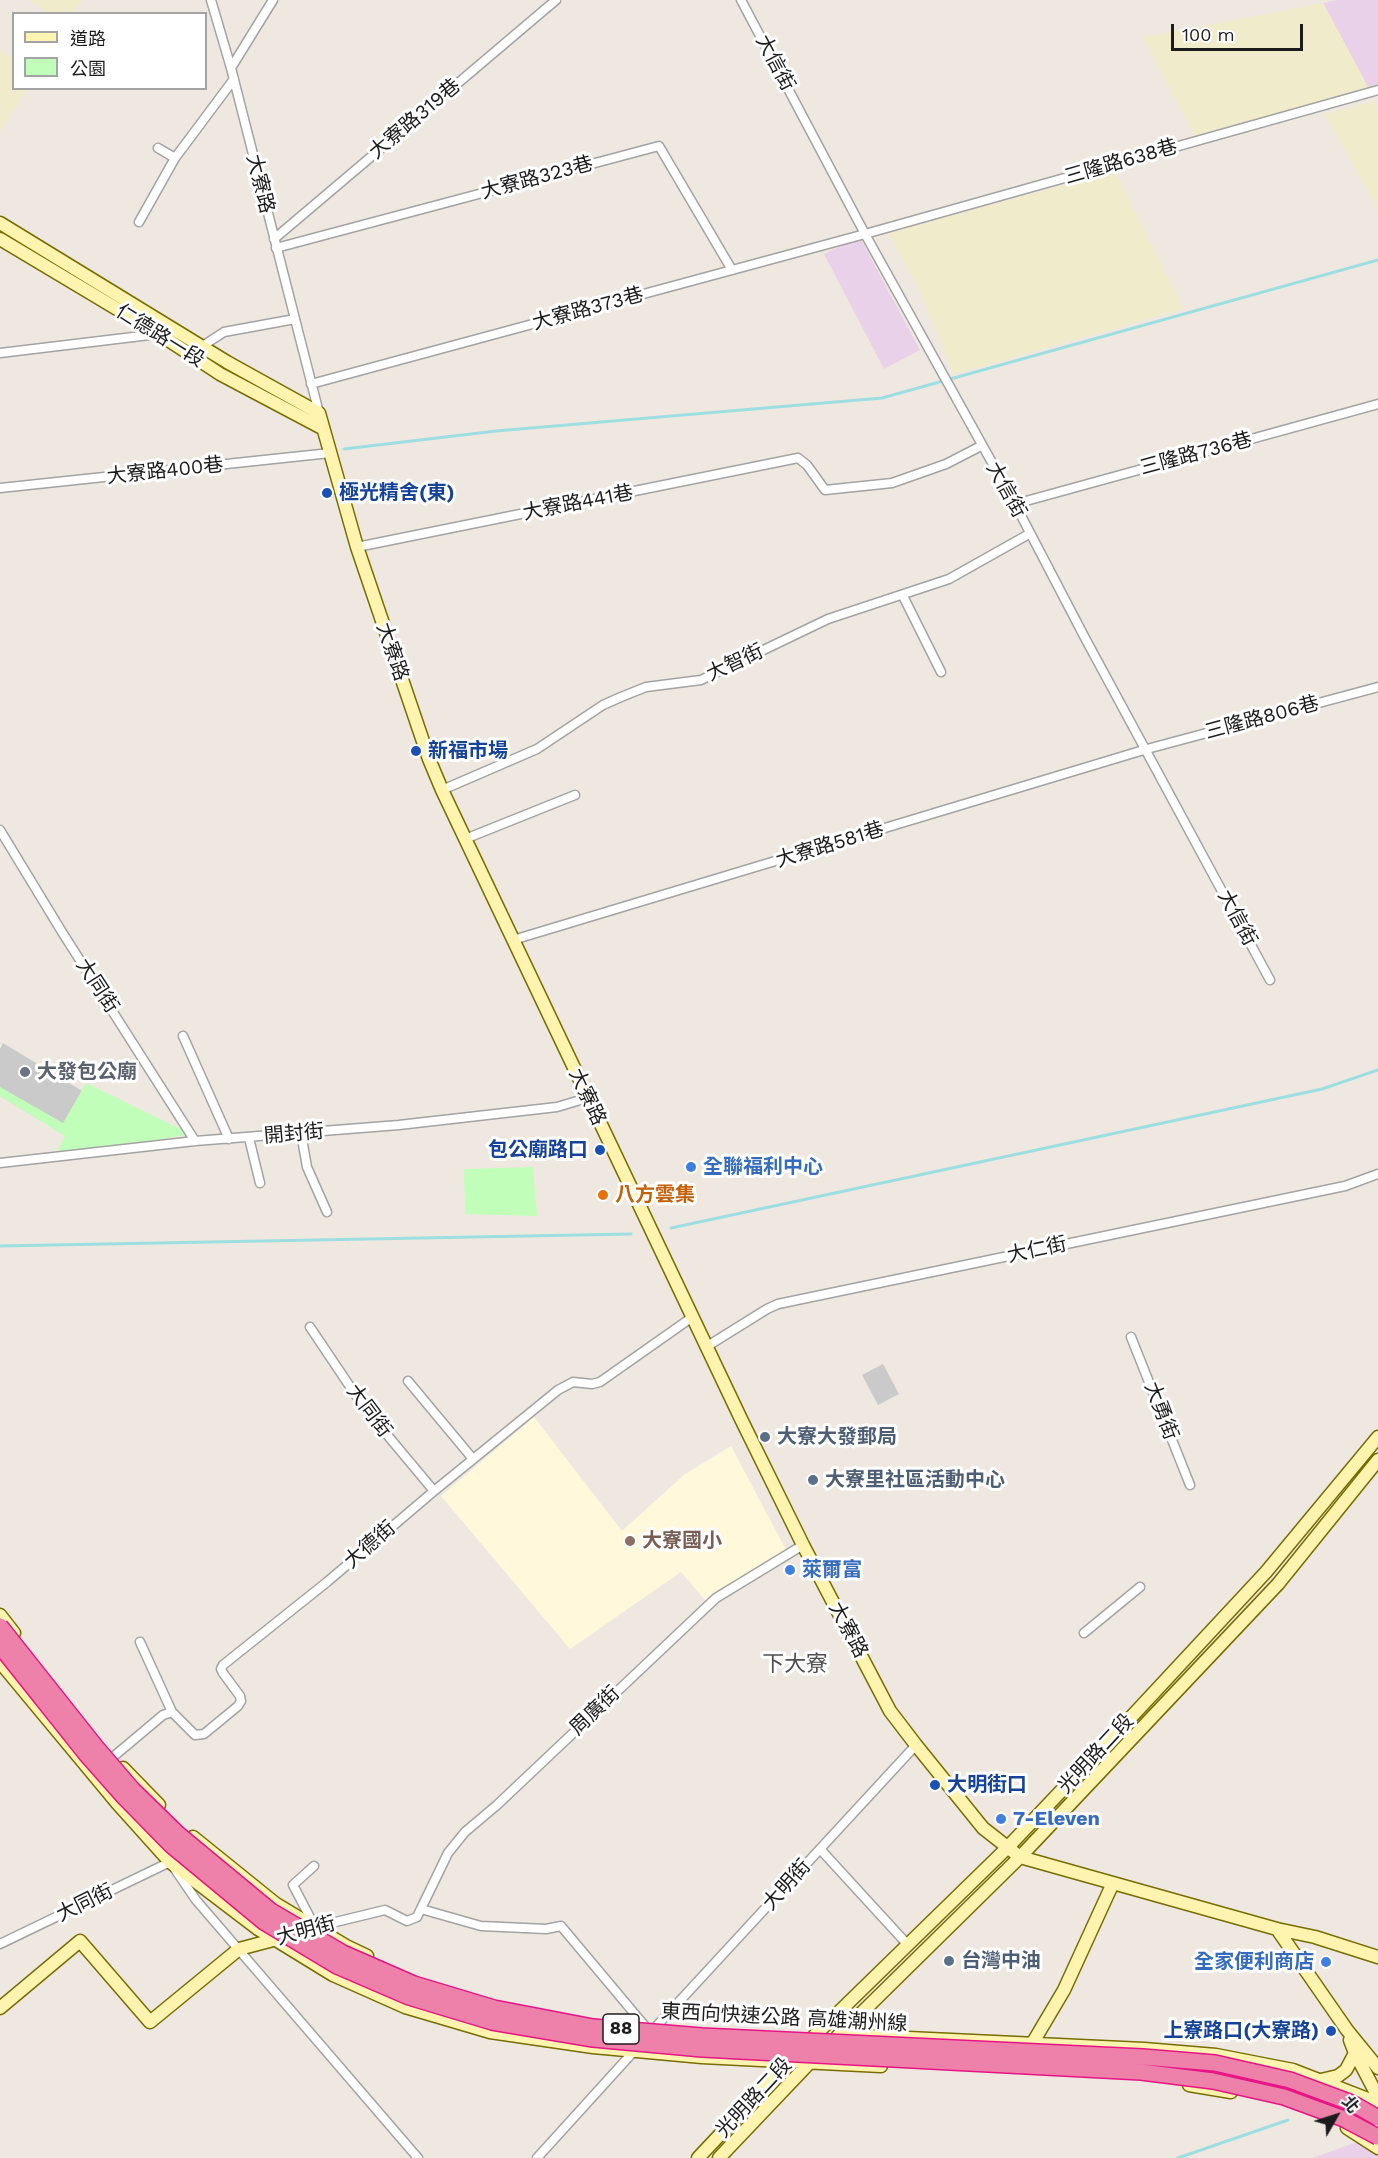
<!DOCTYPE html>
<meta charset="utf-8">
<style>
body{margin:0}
#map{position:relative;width:1378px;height:2158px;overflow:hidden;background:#efe8e1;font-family:"Work Sans","Noto Sans TC",sans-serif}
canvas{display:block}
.legend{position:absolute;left:12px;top:12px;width:195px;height:78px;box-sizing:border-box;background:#fff;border:2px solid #a4a4a4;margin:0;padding:8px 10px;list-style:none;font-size:18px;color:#1c1c1c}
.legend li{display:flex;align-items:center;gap:12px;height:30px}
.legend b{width:30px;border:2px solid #a4a4a4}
.north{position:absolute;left:1306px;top:2086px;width:60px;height:60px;-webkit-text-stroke:4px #fff;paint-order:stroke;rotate:51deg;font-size:16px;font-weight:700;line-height:24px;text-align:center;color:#1c1c1c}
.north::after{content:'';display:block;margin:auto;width:21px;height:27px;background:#1c1c1c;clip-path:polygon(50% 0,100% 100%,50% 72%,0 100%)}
.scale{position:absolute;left:1171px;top:24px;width:132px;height:27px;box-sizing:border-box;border:3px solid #1c1c1c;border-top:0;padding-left:8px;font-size:18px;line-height:21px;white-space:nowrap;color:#1c1c1c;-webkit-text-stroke:4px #fff;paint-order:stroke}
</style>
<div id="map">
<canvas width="1378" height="2158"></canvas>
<ul class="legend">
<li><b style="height:8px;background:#fff4af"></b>道路</li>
<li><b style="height:16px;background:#c1feb9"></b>公園</li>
</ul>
<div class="north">北</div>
<div class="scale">100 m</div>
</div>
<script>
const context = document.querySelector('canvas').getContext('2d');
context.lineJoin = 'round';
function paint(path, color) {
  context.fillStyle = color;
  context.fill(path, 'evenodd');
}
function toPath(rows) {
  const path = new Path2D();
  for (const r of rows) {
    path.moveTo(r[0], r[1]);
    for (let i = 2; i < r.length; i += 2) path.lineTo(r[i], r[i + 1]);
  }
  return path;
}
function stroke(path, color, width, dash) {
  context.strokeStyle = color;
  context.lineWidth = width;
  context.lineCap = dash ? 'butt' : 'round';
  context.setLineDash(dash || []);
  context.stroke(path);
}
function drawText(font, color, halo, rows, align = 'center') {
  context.font = font + ' "Work Sans","Noto Sans TC",sans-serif';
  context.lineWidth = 6;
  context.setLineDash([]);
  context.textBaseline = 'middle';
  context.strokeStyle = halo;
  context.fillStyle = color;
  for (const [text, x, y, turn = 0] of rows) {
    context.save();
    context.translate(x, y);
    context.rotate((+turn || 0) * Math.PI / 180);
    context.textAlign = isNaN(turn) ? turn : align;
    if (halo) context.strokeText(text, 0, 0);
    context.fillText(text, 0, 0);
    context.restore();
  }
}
const industrial = toPath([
 [1337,0,1378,0,1378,84,1368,87,1323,3],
 [859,236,920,350,884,369,824,254],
 [1357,2142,1378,2155,1378,2158,1312,2158]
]);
const education = toPath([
 [534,1417,622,1531,685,1474,731,1446,786,1550,706,1601,681,1572,570,1649,441,1496]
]);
const religious = toPath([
 [3,1043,89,1095,66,1136,0,1096,0,1049],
 [883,1364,899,1394,878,1405,862,1375]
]);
const farmland = toPath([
 [28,0,82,0,74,13,50,14],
 [1323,3,1368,87,1195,137,1143,37],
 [0,50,13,59,14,88,27,89,0,132],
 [1374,101,1378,108,1378,209,1325,114],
 [1115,171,1184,309,954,374,918,287,888,233]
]);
const park = toPath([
 [86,1083,191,1134,54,1157,65,1136,0,1096,0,1087,63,1123],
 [533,1167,537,1216,465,1214,464,1169]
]);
const stream = toPath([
 [344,449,496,431,882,398,1378,260],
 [671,1228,1322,1089,1378,1070],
 [0,1246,631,1234],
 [1178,2158,1288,2120]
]);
const street = toPath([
 [211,0,231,68,319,413],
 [741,0,865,234,1015,504,1085,638,1270,980],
 [231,68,273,0],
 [158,148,175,158,234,79],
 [139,222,175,158],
 [274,239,556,0],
 [276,248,659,146,732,270],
 [201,347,224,332,295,319],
 [0,353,158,334],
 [311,384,865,234,1378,90],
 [0,488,330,453],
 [1015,504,1378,404],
 [357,547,798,458,807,465,825,490,892,483,946,464,981,446],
 [903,596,941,672],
 [442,790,537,749,603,705,621,697,646,687,701,680,828,619,949,579,1029,534],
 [0,830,62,932,195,1141],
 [465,839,575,795],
 [513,940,1147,749,1378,687],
 [183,1036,229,1139],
 [301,1133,307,1167,327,1212],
 [249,1138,260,1183],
 [0,1163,195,1141,399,1125,557,1107,587,1098],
 [310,1327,363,1406,434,1491],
 [1131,1337,1190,1485],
 [706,1347,767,1309,778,1304,1345,1186,1378,1174],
 [408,1381,473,1459],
 [1084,1633,1140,1587],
 [140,1642,172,1712],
 [113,1757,163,1715,172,1712,195,1735,204,1734,238,1706,241,1701,240,1696,223,1673,221,1669,223,1665,327,1582,434,1491,558,1390,573,1382,592,1384,600,1382,691,1318],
 [820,1849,908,1945],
 [314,1866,293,1885,315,1927,385,1910,407,1921,417,1917,448,1853,465,1832,497,1805,716,1598,803,1545],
 [421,1909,481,1926,546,1929,561,1926,644,2025],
 [0,1944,170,1862,196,1900,418,2158],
 [652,2031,916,1745],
 [537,2158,635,2050]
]);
const secondary = toPath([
 [0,223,227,362,319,413,357,547,429,759,442,790,741,1419,803,1545,890,1711,916,1745,983,1828,1020,1857,1277,1929,1315,1937,1378,1957],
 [0,239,159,334,220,374,322,428],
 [0,1615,14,1633],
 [0,1662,117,1803,170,1862,258,1929,333,1975,405,2007,490,2032,593,2047,702,2057,881,2066],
 [123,1768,159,1805],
 [193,1837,276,1904,346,1946,367,1956],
 [1277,1929,1347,2030,1378,2068],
 [0,2008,80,1941,150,2022,239,1949,277,1939],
 [844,2035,1144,2049,1216,2055,1293,2070,1378,2103],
 [837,2037,1020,1857,1278,1584,1378,1460],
 [1350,2040,1355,2053,1378,2097],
 [805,2045,1007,1848,1135,1713,1266,1572,1378,1437],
 [1026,2047,1032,2044,1064,1990,1113,1883],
 [1321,2080,1338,2076,1346,2070,1355,2053],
 [1189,2085,1231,2092],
 [1347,2128,1378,2148],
 [698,2158,791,2059],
 [719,2158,813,2059]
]);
const highwayBridge = toPath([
 [0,1626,96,1747,132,1789,178,1834,271,1911,343,1953,414,1984,494,2008,593,2027,702,2036,1143,2057,1215,2063,1290,2080,1352,2103,1378,2118],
 [0,1646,86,1754,124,1797,171,1845,264,1922,337,1966,409,1997,492,2022,593,2039,702,2049,1141,2072,1213,2081,1284,2097,1344,2119,1378,2137]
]);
const markers = [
 [327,493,6,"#1a4fb4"],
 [416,751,6,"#1a4fb4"],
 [25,1072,6,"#6b7280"],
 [600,1150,6,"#1a4fb4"],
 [691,1167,6,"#3f7fe0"],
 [603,1195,6,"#e8710a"],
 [765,1437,6,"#5c6f8a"],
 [813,1480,6,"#5c6f8a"],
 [630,1541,6,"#8d6e63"],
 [790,1570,6,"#3f7fe0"],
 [935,1785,6,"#1a4fb4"],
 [1001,1819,6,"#3f7fe0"],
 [949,1961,6,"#5c6f8a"],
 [1326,1962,6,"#3f7fe0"],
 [1331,2031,6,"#1a4fb4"]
];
const shields = [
 [621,2029,36]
];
const shieldNames = [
 ["88",621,2029]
];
const streetNames = [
 ["大信街",775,63,62],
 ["大寮路319巷",415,119,-40],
 ["三隆路638巷",1121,162,-16],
 ["大寮路323巷",537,178,-15],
 ["大寮路",260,184,76],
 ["大寮路373巷",588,309,-15],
 ["仁德路一段",160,336,32],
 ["三隆路736巷",1196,454,-15],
 ["大寮路400巷",165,471,-6],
 ["大信街",1006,490,61],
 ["大寮路441巷",578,503,-11],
 ["大寮路",392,652,71],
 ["大智街",735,663,-25],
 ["三隆路806巷",1262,718,-15],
 ["大寮路581巷",830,845,-17],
 ["大信街",1237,918,62],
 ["大同街",97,986,57],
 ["大寮路",587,1097,65],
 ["開封街",294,1134,-5],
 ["大仁街",1037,1250,-12],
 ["大同街",369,1411,53],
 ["大勇街",1161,1411,69],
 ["大德街",370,1545,-41],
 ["大寮路",848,1630,62],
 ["周廣街",595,1711,-44],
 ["光明路二段",1096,1754,-47],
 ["大明街",787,1885,-48],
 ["大同街",85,1903,-26],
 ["大明街",306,1931,-15],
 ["東西向快速公路 高雄潮州線",784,2018,3],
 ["光明路二段",754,2098,-47]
];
const transitNames = [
 ["極光精舍(東)",339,493],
 ["新福市場",428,751],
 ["包公廟路口",588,1150,"right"],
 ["大明街口",947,1785],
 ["上寮路口(大寮路)",1319,2031,"right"]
];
const worshipNames = [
 ["大發包公廟",37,1072]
];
const shopNames = [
 ["全聯福利中心",703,1167],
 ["萊爾富",802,1570],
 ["7-Eleven",1013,1819],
 ["全家便利商店",1314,1962,"right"]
];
const foodNames = [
 ["八方雲集",615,1195]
];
const serviceNames = [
 ["大寮大發郵局",777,1437],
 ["大寮里社區活動中心",825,1480],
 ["台灣中油",961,1961]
];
const educationNames = [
 ["大寮國小",642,1541]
];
const quarterNames = [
 ["下大寮",795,1665]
];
paint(industrial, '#e9d2e9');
paint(education, '#fff8da');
paint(religious, '#cacaca');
paint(farmland, '#f0ebca');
paint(park, '#c1feb9');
stroke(stream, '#9ddee1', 3);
stroke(street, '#a3a3a3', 11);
stroke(secondary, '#776d00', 15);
stroke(street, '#fff', 8);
stroke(secondary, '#fff4af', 12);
stroke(highwayBridge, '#e71485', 18, []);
stroke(highwayBridge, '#ee81aa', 15);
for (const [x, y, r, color] of markers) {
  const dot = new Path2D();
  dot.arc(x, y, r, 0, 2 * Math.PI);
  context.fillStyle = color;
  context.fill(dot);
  stroke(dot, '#fff', 2);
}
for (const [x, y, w] of shields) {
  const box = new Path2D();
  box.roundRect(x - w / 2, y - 15, w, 30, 4.5);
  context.fillStyle = '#fff';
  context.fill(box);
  stroke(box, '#1c1c1c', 1.5);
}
drawText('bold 18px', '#1c1c1c', null, shieldNames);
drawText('20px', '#1c1c1c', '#fff', streetNames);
drawText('bold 20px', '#164399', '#fff', transitNames, 'left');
drawText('bold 20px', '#5b616d', '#fff', worshipNames, 'left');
drawText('bold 20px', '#366cbe', '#fff', shopNames, 'left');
drawText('bold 20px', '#c56008', '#fff', foodNames, 'left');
drawText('bold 20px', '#4e5e75', '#fff', serviceNames, 'left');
drawText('bold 20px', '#785e54', '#fff', educationNames, 'left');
drawText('22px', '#4f4f4f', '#fff', quarterNames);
</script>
